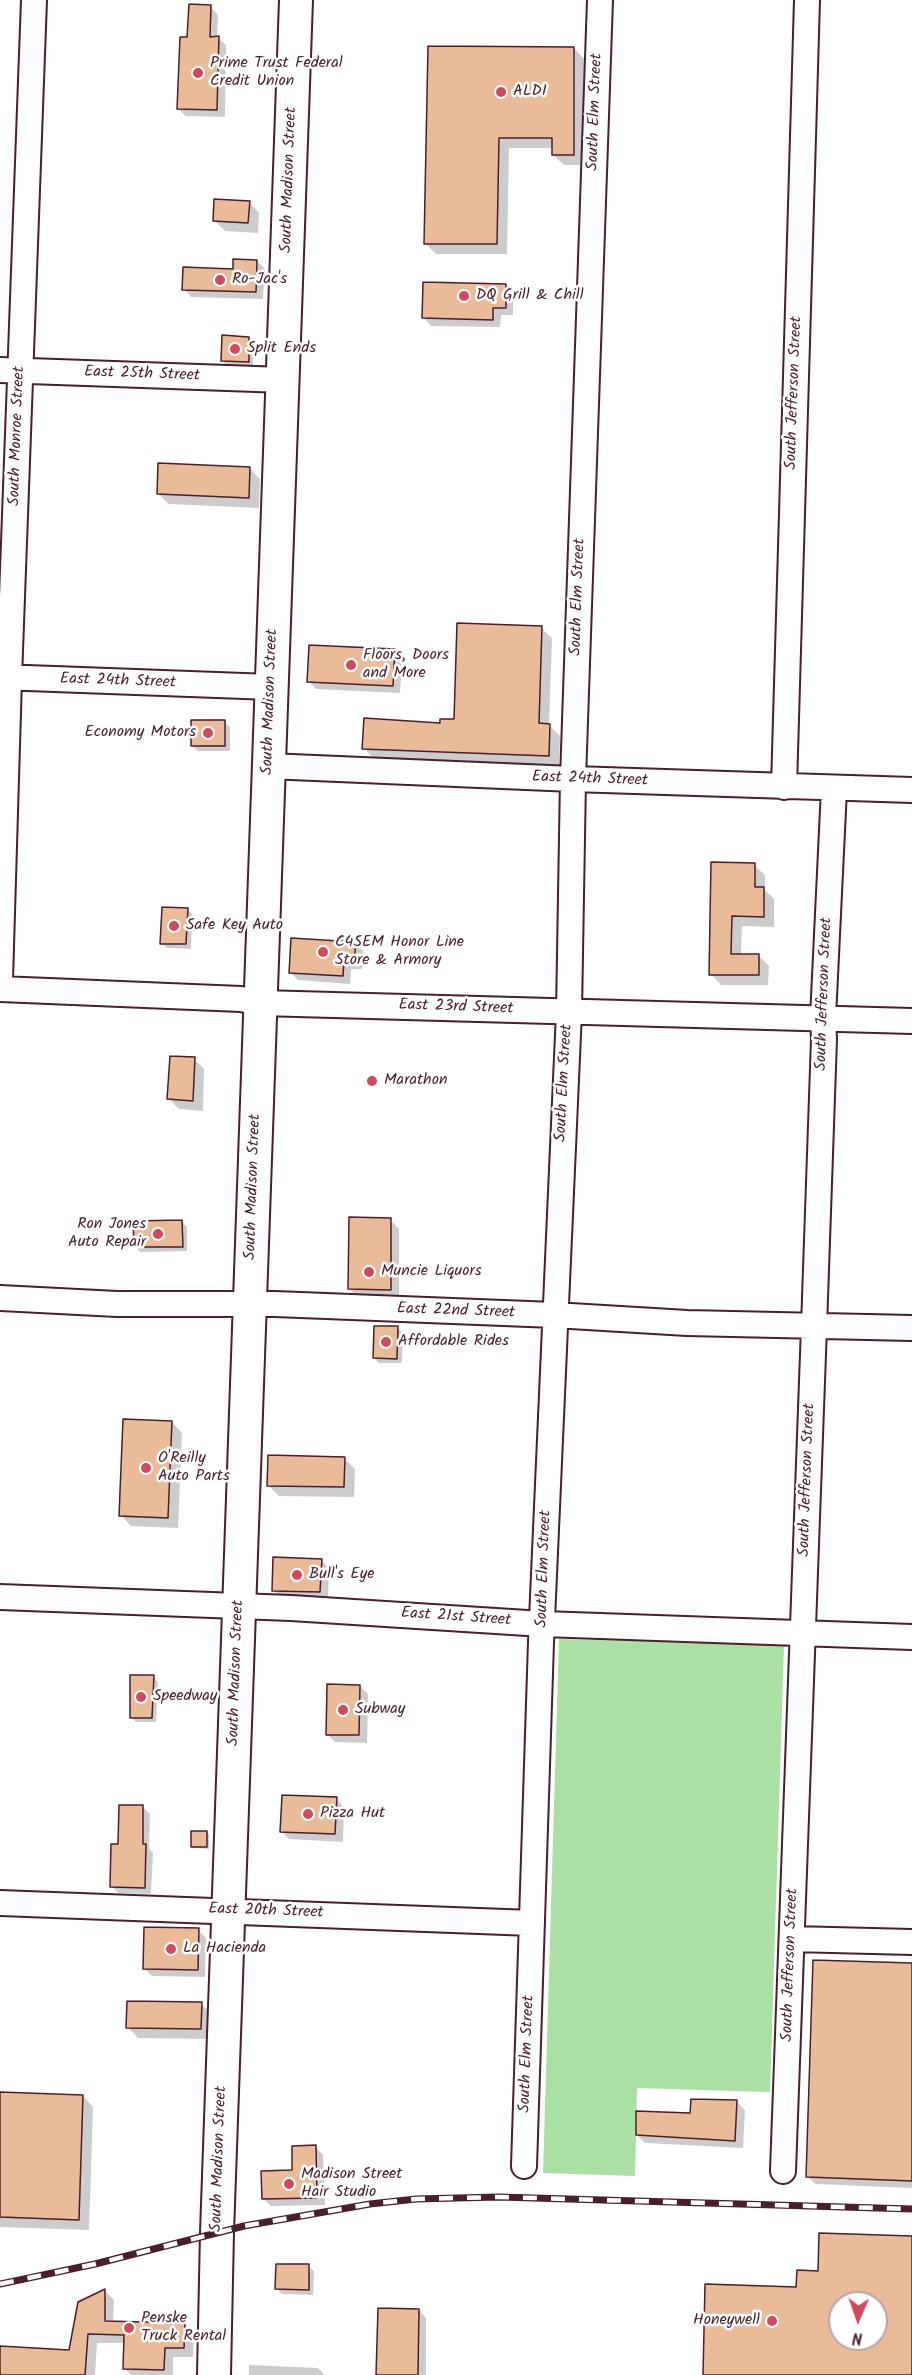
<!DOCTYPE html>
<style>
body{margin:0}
#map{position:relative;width:912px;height:2375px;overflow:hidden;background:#fff;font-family:Kalam,sans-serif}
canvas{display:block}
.north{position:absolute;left:828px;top:2291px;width:60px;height:60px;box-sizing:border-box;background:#fff;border:2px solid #b7a5aa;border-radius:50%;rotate:182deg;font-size:16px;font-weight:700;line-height:24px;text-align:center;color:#4a1f2b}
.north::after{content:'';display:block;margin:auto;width:21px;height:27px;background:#d1495b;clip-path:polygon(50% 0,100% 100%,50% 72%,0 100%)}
</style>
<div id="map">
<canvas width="912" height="2375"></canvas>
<div class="north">N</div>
</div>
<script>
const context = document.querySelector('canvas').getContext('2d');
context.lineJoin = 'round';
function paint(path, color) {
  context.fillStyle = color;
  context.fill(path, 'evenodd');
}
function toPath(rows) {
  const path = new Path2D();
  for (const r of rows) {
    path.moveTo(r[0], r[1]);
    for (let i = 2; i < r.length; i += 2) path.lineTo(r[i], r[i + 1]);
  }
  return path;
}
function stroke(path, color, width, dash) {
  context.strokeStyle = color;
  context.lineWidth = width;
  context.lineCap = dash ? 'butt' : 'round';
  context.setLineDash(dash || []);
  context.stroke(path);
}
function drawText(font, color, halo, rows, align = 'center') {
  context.font = font + ' Kalam,sans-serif';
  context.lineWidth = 5;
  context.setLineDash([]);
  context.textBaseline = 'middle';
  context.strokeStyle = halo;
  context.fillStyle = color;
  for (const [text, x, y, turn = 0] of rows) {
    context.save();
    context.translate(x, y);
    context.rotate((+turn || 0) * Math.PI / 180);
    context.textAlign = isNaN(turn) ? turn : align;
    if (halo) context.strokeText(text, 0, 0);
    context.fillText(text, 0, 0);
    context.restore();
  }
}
const green = toPath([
 [559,1639,784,1645,770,2092,637,2088,635,2176,543,2173]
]);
const shadow = toPath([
 [211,7,218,15,217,37,226,45,225,117,186,116,178,109,189,39],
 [429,48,574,48,584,59,584,165,564,165,553,155,553,148,509,148,507,254,436,254,425,243],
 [249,202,259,213,258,233,225,231,214,220],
 [257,261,265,269,263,299,191,297,184,289],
 [506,286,513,293,513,315,501,315,500,327,431,326,424,318],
 [248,338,253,343,253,366,228,366,223,361],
 [249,468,260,479,259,508,169,504,158,494],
 [541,628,552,638,549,725,560,736,559,766,374,759,364,748,455,721],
 [394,650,402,658,400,693,316,689,309,681],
 [225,722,230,727,230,751,198,751,193,746],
 [712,864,754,865,765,875,765,890,774,899,774,927,742,926,741,955,758,955,769,966,768,985,721,985,711,974],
 [187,909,192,914,191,949,167,948,162,943],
 [355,943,363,951,362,969,351,969,350,984,298,980,290,972],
 [194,1059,204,1069,203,1111,179,1109,169,1099],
 [390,1220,399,1229,399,1298,358,1298,349,1288],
 [182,1222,187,1227,187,1251,140,1252,135,1246],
 [398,1328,403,1333,402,1363,379,1363,374,1358],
 [172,1422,182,1433,178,1528,131,1526,121,1515],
 [344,1458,355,1469,354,1497,279,1496,268,1485],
 [321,1560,329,1568,328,1599,281,1598,273,1590],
 [153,1677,158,1682,156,1722,136,1722,131,1717],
 [360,1686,368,1694,367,1743,335,1742,327,1734],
 [336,1799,344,1807,343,1842,289,1839,281,1831],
 [143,1807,150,1814,149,1849,153,1853,151,1894,118,1893,112,1886,120,1845],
 [207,1832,209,1834,209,1849,194,1848,192,1846],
 [198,1930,206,1938,205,1977,152,1976,144,1968],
 [912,1965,912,2188,815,2184,807,2176],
 [201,2004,212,2014,211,2039,138,2038,128,2027],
 [0,2093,83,2096,93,2107,89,2230,0,2227],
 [737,2102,745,2110,743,2148,645,2143,637,2135],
 [315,2147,323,2155,325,2205,271,2206,263,2199,294,2172],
 [308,2266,314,2271,313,2295,282,2294,277,2289],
 [105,2291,114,2300,113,2323,184,2324,194,2333,193,2357,173,2357,173,2375,131,2375,125,2368,125,2343,97,2343,95,2375,0,2375,0,2347,71,2351],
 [419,2310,426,2318,426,2375,377,2375],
 [249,2365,318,2368,325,2375,249,2375]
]);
const building = toPath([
 [189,4,211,5,210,37,219,36,217,110,177,109,180,37,187,37,189,4],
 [428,46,574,47,574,155,552,155,552,138,499,138,497,244,424,244,428,46],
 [214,199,250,201,248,223,213,221,214,199],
 [233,259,257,260,256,292,182,290,183,267,233,269,233,259],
 [423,282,506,284,506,308,493,308,493,320,422,318,423,282],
 [222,335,249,337,249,362,221,361,222,335],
 [158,463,250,467,249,498,157,494,158,463],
 [457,623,542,626,539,723,550,724,549,756,362,749,364,718,440,723,440,719,454,719,457,623],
 [309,645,395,649,393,686,307,682,309,645],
 [191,720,225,720,225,746,191,746,191,720],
 [711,862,755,863,755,887,764,887,764,917,732,916,731,954,759,954,759,975,709,975,711,862],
 [162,907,188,908,186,944,160,944,162,907],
 [291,938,356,942,354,962,344,961,343,976,289,973,291,938],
 [170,1056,195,1057,193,1101,167,1099,170,1056],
 [349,1217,391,1218,391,1290,348,1289,349,1217],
 [182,1220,183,1247,134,1247,133,1221,182,1220],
 [374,1326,398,1326,397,1359,373,1358,374,1326],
 [123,1419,172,1421,168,1518,119,1516,123,1419],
 [268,1455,345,1457,344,1487,267,1486,268,1455],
 [273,1557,322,1559,320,1592,272,1591,273,1557],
 [130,1675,154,1675,152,1718,130,1718,130,1675],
 [327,1684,360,1685,359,1735,326,1735,327,1684],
 [282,1795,337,1797,335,1834,280,1832,282,1795],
 [119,1805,143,1805,143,1844,146,1844,145,1888,110,1887,111,1844,118,1844,119,1805],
 [191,1831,207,1831,207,1847,191,1847,191,1831],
 [144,1927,199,1928,198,1970,143,1969,144,1927],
 [813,1960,912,1963,912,2181,806,2177,813,1960],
 [127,2001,202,2002,201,2029,126,2028,127,2001],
 [0,2092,83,2095,79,2220,0,2217,0,2092],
 [691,2099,737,2100,735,2141,636,2135,636,2111,690,2113,691,2099],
 [316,2145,317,2198,262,2199,261,2171,292,2170,292,2146,316,2145],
 [819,2233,912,2236,912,2375,703,2375,705,2284,796,2287,797,2270,818,2271,819,2233],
 [840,2303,876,2303,876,2339,840,2339,840,2303],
 [276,2264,309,2264,309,2290,275,2289,276,2264],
 [105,2289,105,2321,185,2323,184,2348,165,2348,164,2370,123,2369,124,2335,88,2334,85,2375,0,2375,0,2346,69,2350,78,2302,105,2289],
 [378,2308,419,2309,418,2375,376,2375,378,2308]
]);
const minor = toPath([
 [0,370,284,380],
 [0,677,271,687],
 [268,766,573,779,912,790],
 [784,787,807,0],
 [0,980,9,678,34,0],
 [0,989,241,999,261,1003,912,1021],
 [0,1298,117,1304,275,1304,554,1315,687,1323,912,1328],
 [0,1597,291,1608,543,1624,912,1637],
 [0,1903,532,1923],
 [792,1939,912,1942],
 [524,2166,541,1642,569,1012,573,779,600,0],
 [783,2171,814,1327,824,1039,823,1018,834,789]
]);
const major = toPath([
 [214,2375,217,2232,296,0]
]);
const rail = toPath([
 [0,2284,95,2264,244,2226,370,2204,416,2199,499,2197,912,2209]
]);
const markers = [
 [198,73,6,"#d1495b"],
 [501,92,6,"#d1495b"],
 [220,280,6,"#d1495b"],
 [464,296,6,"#d1495b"],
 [235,349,6,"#d1495b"],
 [351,665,6,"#d1495b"],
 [208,733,6,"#d1495b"],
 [174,926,6,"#d1495b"],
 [323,952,6,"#d1495b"],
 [372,1081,6,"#d1495b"],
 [158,1234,6,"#d1495b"],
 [369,1272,6,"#d1495b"],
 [386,1342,6,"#d1495b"],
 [146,1468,6,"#d1495b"],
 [297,1575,6,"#d1495b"],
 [141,1697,6,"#d1495b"],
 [343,1710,6,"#d1495b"],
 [308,1814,6,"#d1495b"],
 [171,1949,6,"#d1495b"],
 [289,2184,6,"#d1495b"],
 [772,2321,6,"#d1495b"],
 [129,2328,6,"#d1495b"]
];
const poiNames = [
 ["Prime Trust Federal",210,64],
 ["Credit Union",210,82],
 ["ALDI",513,92],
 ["Ro-Jac's",232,280],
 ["DQ Grill & Chill",476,296],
 ["Split Ends",247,349],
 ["Floors, Doors",363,656],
 ["and More",363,674],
 ["Economy Motors",196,733,"right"],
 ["Safe Key Auto",186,926],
 ["C4SEM Honor Line",335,943],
 ["Store & Armory",335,961],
 ["Marathon",384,1081],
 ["Ron Jones",146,1225,"right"],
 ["Auto Repair",146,1243,"right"],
 ["Muncie Liquors",381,1272],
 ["Affordable Rides",398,1342],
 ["O'Reilly",158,1459],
 ["Auto Parts",158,1477],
 ["Bull's Eye",309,1575],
 ["Speedway",153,1697],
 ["Subway",355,1710],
 ["Pizza Hut",320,1814],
 ["La Hacienda",183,1949],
 ["Madison Street",301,2175],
 ["Hair Studio",301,2193],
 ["Penske",141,2319],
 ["Truck Rental",141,2337],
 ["Honeywell",760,2321,"right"]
];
const streetNames = [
 ["South Elm Street",596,112,-88],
 ["South Madison Street",290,180,-88],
 ["East 25th Street",142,375,2],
 ["South Jefferson Street",795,393,-88],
 ["South Monroe Street",18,436,-88],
 ["South Elm Street",579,597,-88],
 ["East 24th Street",118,682,2],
 ["South Madison Street",271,702,-88],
 ["East 24th Street",590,780,2],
 ["South Jefferson Street",825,994,-88],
 ["East 23rd Street",456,1008,2],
 ["South Elm Street",565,1083,-87],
 ["South Madison Street",254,1187,-88],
 ["East 22nd Street",456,1312,2],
 ["South Jefferson Street",808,1480,-88],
 ["South Elm Street",545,1569,-88],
 ["East 21st Street",456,1618,4],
 ["South Madison Street",237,1673,-88],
 ["East 20th Street",266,1912,2],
 ["South Jefferson Street",791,1965,-88],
 ["South Elm Street",528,2054,-88],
 ["South Madison Street",220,2159,-88]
];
paint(green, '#aae0a3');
paint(shadow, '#0003');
paint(building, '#e9bb99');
stroke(building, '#4a1f2b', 1.5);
stroke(minor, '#4a1f2b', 28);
stroke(major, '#4a1f2b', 36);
stroke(minor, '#fff', 24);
stroke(major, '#fff', 32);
stroke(rail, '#4a1f2b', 7);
stroke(rail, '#fff', 4.5, [14]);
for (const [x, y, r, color] of markers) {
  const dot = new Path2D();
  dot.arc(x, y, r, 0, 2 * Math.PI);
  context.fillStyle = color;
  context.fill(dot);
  stroke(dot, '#fff', 2);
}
drawText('16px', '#4a1f2b', '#fff', poiNames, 'left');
drawText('16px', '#4a1f2b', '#fff', streetNames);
</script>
